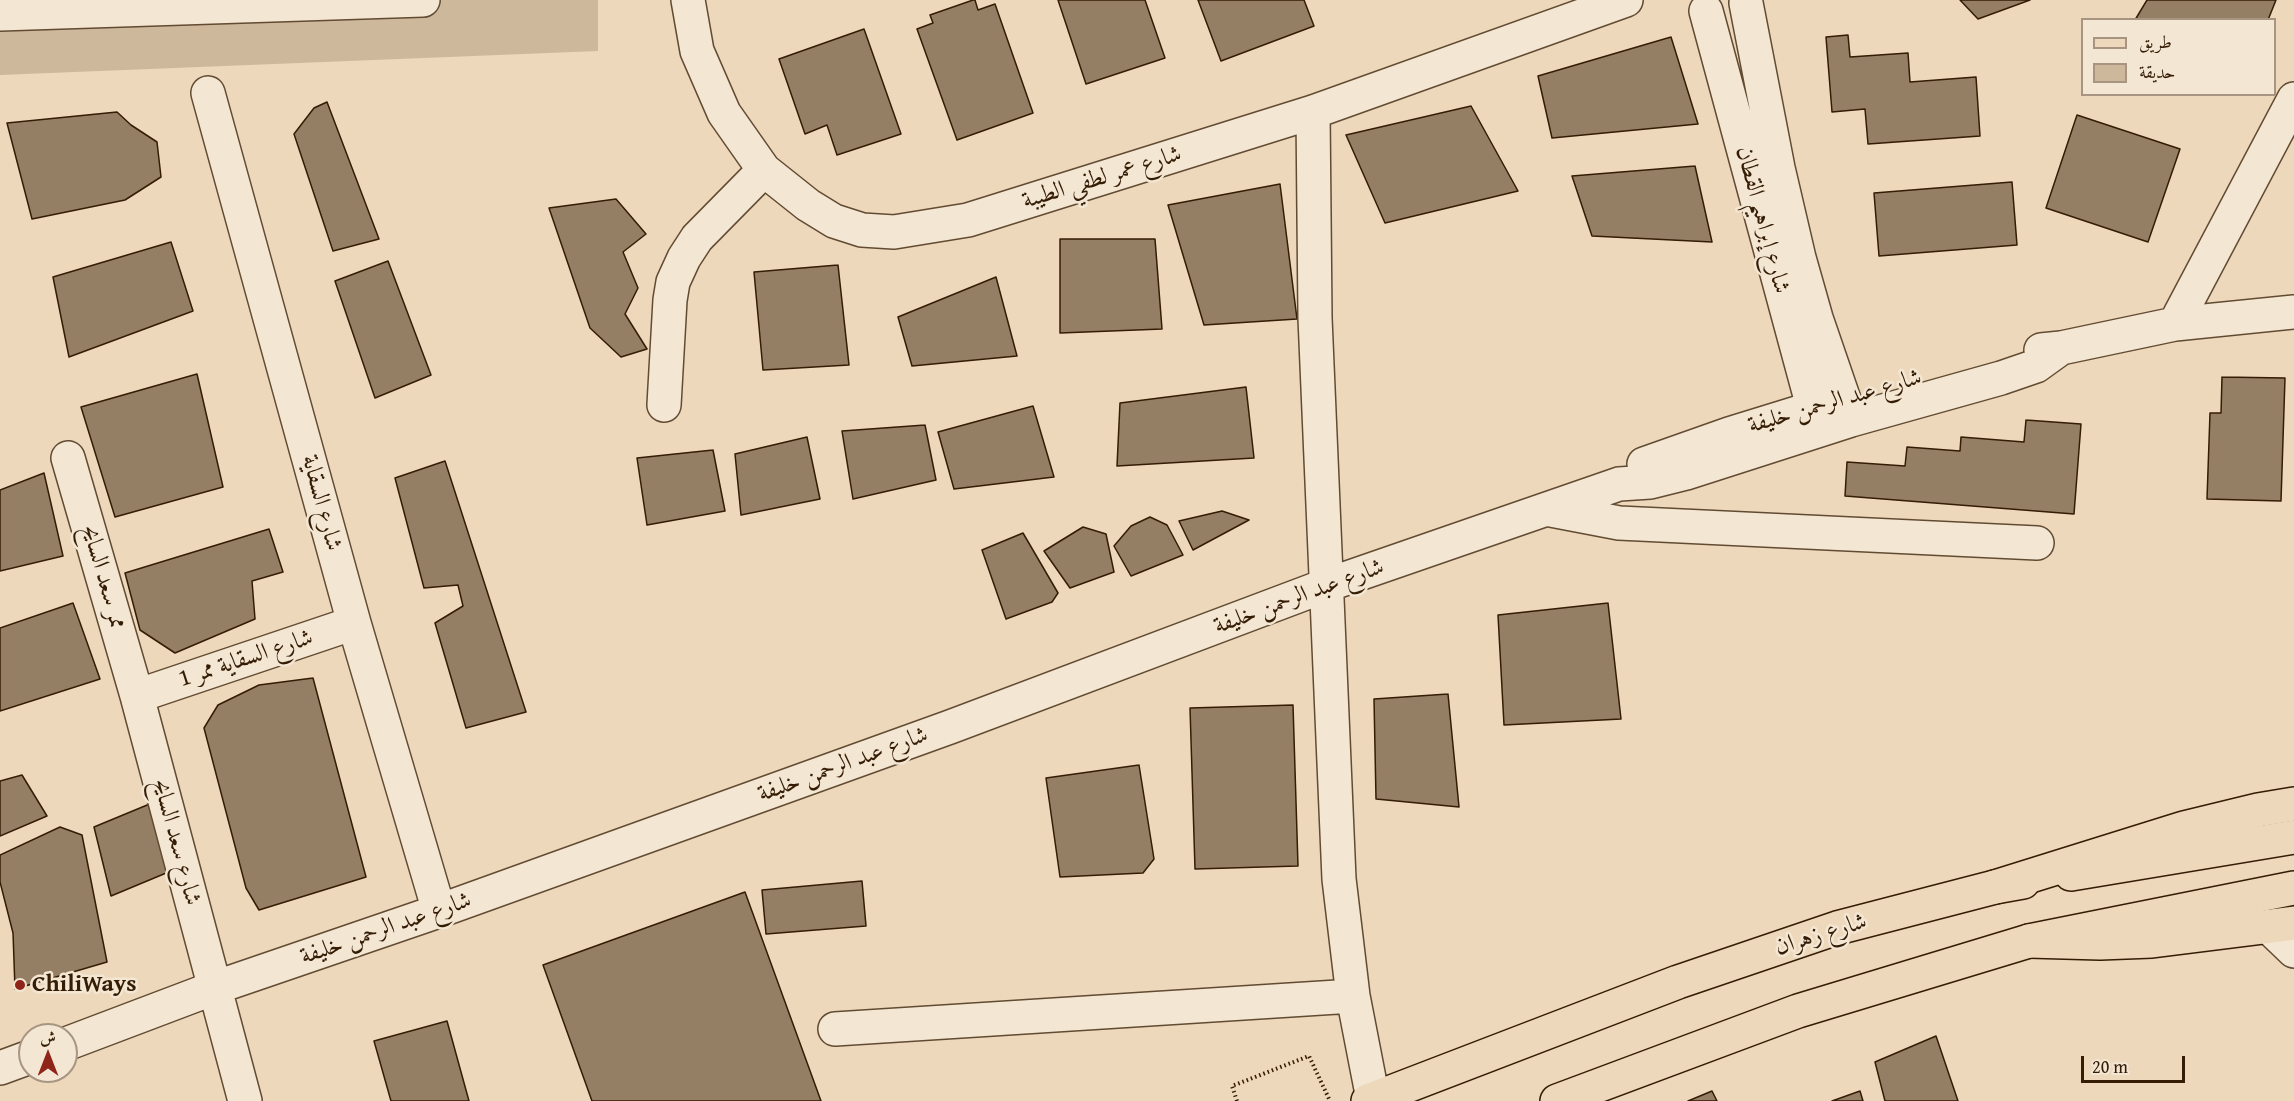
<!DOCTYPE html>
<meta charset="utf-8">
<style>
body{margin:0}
#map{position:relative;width:2294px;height:1101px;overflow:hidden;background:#edd8bb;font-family:"Gentium Book Plus",Amiri,serif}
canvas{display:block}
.legend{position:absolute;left:2081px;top:18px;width:195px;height:78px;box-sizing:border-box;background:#f3e6d3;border:2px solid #a79581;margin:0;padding:8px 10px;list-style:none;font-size:18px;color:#341c05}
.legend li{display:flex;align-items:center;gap:12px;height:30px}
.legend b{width:30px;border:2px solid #a79581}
.north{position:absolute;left:18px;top:1023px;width:60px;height:60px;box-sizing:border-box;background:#f3e6d3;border:2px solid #a79581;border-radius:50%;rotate:0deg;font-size:16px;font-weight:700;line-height:24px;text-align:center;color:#341c05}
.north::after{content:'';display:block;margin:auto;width:21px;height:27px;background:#8f2418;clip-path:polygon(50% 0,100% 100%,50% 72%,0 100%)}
.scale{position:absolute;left:2081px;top:1056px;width:104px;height:27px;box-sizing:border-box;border:3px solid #341c05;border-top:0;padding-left:8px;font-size:18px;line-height:21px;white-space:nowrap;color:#341c05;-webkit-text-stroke:4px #f3e6d3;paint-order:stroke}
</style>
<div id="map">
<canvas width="2294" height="1101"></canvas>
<ul class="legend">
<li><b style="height:8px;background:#edd8bb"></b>طريق</li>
<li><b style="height:16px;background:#ceb89c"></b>حديقة</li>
</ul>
<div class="north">ش</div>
<div class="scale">20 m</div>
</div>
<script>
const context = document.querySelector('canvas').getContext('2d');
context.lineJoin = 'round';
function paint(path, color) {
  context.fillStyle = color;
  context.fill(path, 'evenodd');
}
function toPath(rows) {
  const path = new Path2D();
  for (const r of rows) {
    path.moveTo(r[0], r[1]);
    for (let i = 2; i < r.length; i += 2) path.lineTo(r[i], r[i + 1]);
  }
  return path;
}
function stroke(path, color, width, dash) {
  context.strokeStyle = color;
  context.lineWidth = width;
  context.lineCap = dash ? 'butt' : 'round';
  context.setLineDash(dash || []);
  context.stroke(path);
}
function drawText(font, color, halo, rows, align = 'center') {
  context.font = font + ' "Gentium Book Plus",Amiri,serif';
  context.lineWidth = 5;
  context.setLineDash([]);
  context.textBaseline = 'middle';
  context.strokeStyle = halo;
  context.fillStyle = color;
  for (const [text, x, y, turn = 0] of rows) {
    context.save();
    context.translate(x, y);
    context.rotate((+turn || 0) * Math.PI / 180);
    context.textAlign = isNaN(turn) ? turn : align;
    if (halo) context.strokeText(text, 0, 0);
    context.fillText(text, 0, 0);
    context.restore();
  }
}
const green = toPath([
 [0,0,598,0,598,51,0,75]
]);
const building = toPath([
 [973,0,975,0,978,10,995,4,1033,113,957,140,917,29,933,23,930,15,973,0],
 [1058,0,1145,0,1165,58,1086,84,1058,0],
 [1198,0,1304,0,1314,26,1221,61,1198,0],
 [1960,0,2030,0,1978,19,1960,0],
 [2147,0,2276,0,2268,20,2135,20,2147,0],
 [864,29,901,134,837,155,827,125,805,134,779,59,864,29],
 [1848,35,1850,57,1908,53,1910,82,1976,77,1980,136,1868,144,1865,109,1832,112,1826,37,1848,35],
 [1671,37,1698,124,1552,138,1538,76,1671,37],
 [327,102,379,239,333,251,294,134,314,108,327,102],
 [1471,106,1518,191,1385,223,1346,135,1471,106],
 [117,112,131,125,157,142,161,177,125,200,32,219,7,123,117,112],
 [2077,115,2180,149,2148,242,2046,208,2077,115],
 [1695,166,1712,242,1592,236,1572,176,1695,166],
 [2012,182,2017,245,1879,256,1874,193,2012,182],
 [1280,184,1297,319,1204,325,1168,205,1280,184],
 [616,199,646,234,623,252,638,288,625,314,647,349,621,357,590,328,549,208,616,199],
 [1060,239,1155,239,1162,329,1060,333,1060,239],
 [171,242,193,311,69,357,53,277,171,242],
 [388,261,431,375,375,398,335,281,388,261],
 [838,265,849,365,763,370,754,272,838,265],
 [996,277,1017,356,912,366,898,317,996,277],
 [197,374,223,487,115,517,81,407,197,374],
 [2222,377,2285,378,2281,501,2207,499,2210,413,2221,413,2222,377],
 [1246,387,1254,458,1117,466,1120,403,1246,387],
 [1033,406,1054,477,954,489,938,432,1033,406],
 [2026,420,2081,424,2074,514,1845,496,1847,462,1905,466,1907,447,1960,451,1961,437,2024,442,2026,420],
 [925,425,936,480,853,499,842,431,925,425],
 [807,437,820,499,741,515,735,454,807,437],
 [713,450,725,511,647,525,637,458,713,450],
 [445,461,526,712,466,728,435,623,463,606,458,585,424,588,395,478,445,461],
 [44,473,63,556,0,571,0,490,44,473],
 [1222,511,1249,520,1193,550,1179,521,1222,511],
 [1150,517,1167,525,1183,555,1131,576,1114,546,1131,526,1150,517],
 [1083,527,1106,534,1114,572,1070,588,1044,551,1083,527],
 [269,529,283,572,252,581,255,619,175,653,140,630,125,573,269,529],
 [1023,533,1058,593,1052,602,1006,619,982,550,1023,533],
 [73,603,100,679,0,711,0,628,73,603],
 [1608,603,1621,719,1504,725,1498,615,1608,603],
 [313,678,366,877,259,910,246,888,204,728,218,705,259,685,313,678],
 [1448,694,1459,807,1376,799,1374,699,1448,694],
 [1293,705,1298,866,1195,869,1190,708,1293,705],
 [1139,765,1154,859,1143,873,1060,877,1046,778,1139,765],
 [22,775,47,816,0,836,0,781,22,775],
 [152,803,171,871,111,896,94,827,152,803],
 [60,827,82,835,107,962,15,989,13,933,0,882,0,855,60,827],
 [862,881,866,926,766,934,762,890,862,881],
 [745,892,821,1101,592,1101,543,965,745,892],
 [447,1021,469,1101,391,1101,374,1041,447,1021],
 [1936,1036,1958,1101,1885,1101,1875,1062,1936,1036],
 [1712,1091,1717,1101,1688,1101,1712,1091],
 [1860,1091,1863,1101,1832,1101,1860,1091]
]);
const path = toPath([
 [1237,1101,1232,1086,1309,1056,1330,1101]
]);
const minor = toPath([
 [688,0,697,51,724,113,764,170,808,205,834,221,862,230,894,232,968,220,1313,112,1626,0],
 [1746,3,1778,168,1799,258,1816,318,1851,420],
 [1706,11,1819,429],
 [0,14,423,0],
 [208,93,354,623,439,911],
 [1313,112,1315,318,1339,879,1353,996,1373,1099],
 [2175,324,2294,99],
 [2041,350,2061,348,2175,324,2294,312],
 [664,405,670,300,673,282,684,258,697,238,764,170],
 [68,458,137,696,245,1101],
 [1644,464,1729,434,1823,405],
 [1551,510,1619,523,2037,543],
 [137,696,354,623],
 [2269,927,2294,951],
 [835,1029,1353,996],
 [66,1044,214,988,439,911,950,727,1327,585,1619,484,1650,482,1686,473,1851,420,2001,378,2036,366,2061,348],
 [0,1068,30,1057]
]);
const major = toPath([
 [2071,874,2294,837],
 [1368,1101,1678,982,1837,928,1995,887,2023,882],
 [1557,1101,1798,1011,2029,941,2294,888]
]);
const highway = toPath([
 [1995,887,2184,828,2258,810,2294,804],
 [2029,941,2100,943,2152,941,2294,923]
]);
const markers = [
 [20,985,6,"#8f2418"]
];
const streetNames = [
 ["شارع عمر لطفي الطيبة",1102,178,-17],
 ["شارع إبراهيم القطان",1762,220,75],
 ["شارع عبد الرحمن خليفة",1835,402,-16],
 ["شارع السقاية",321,503,75],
 ["ممر سعد السايح",103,577,74],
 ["شارع عبد الرحمن خليفة",1299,597,-20],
 ["شارع السقاية ممر 1",246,659,-18],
 ["شارع عبد الرحمن خليفة",843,765,-20],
 ["شارع سعد السايح",176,842,75],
 ["شارع عبد الرحمن خليفة",386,929,-19],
 ["شارع زهران",1821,935,-17]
];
const poiNames = [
 ["ChiliWays",32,985]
];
paint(green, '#ceb89c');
paint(building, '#947e64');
stroke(building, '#341c05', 1.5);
stroke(minor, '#624b32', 36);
stroke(major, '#341c05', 36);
stroke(highway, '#341c05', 36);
stroke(path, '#341c05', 4, [1.5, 3]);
stroke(minor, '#f3e6d3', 33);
stroke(major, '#edd8bb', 33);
stroke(highway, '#edd8bb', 33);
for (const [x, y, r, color] of markers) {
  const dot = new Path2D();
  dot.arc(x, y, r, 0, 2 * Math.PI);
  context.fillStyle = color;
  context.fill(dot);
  stroke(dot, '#f3e6d3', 2);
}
drawText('24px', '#341c05', '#f3e6d3', streetNames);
drawText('bold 24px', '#341c05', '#f3e6d3', poiNames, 'left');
</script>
